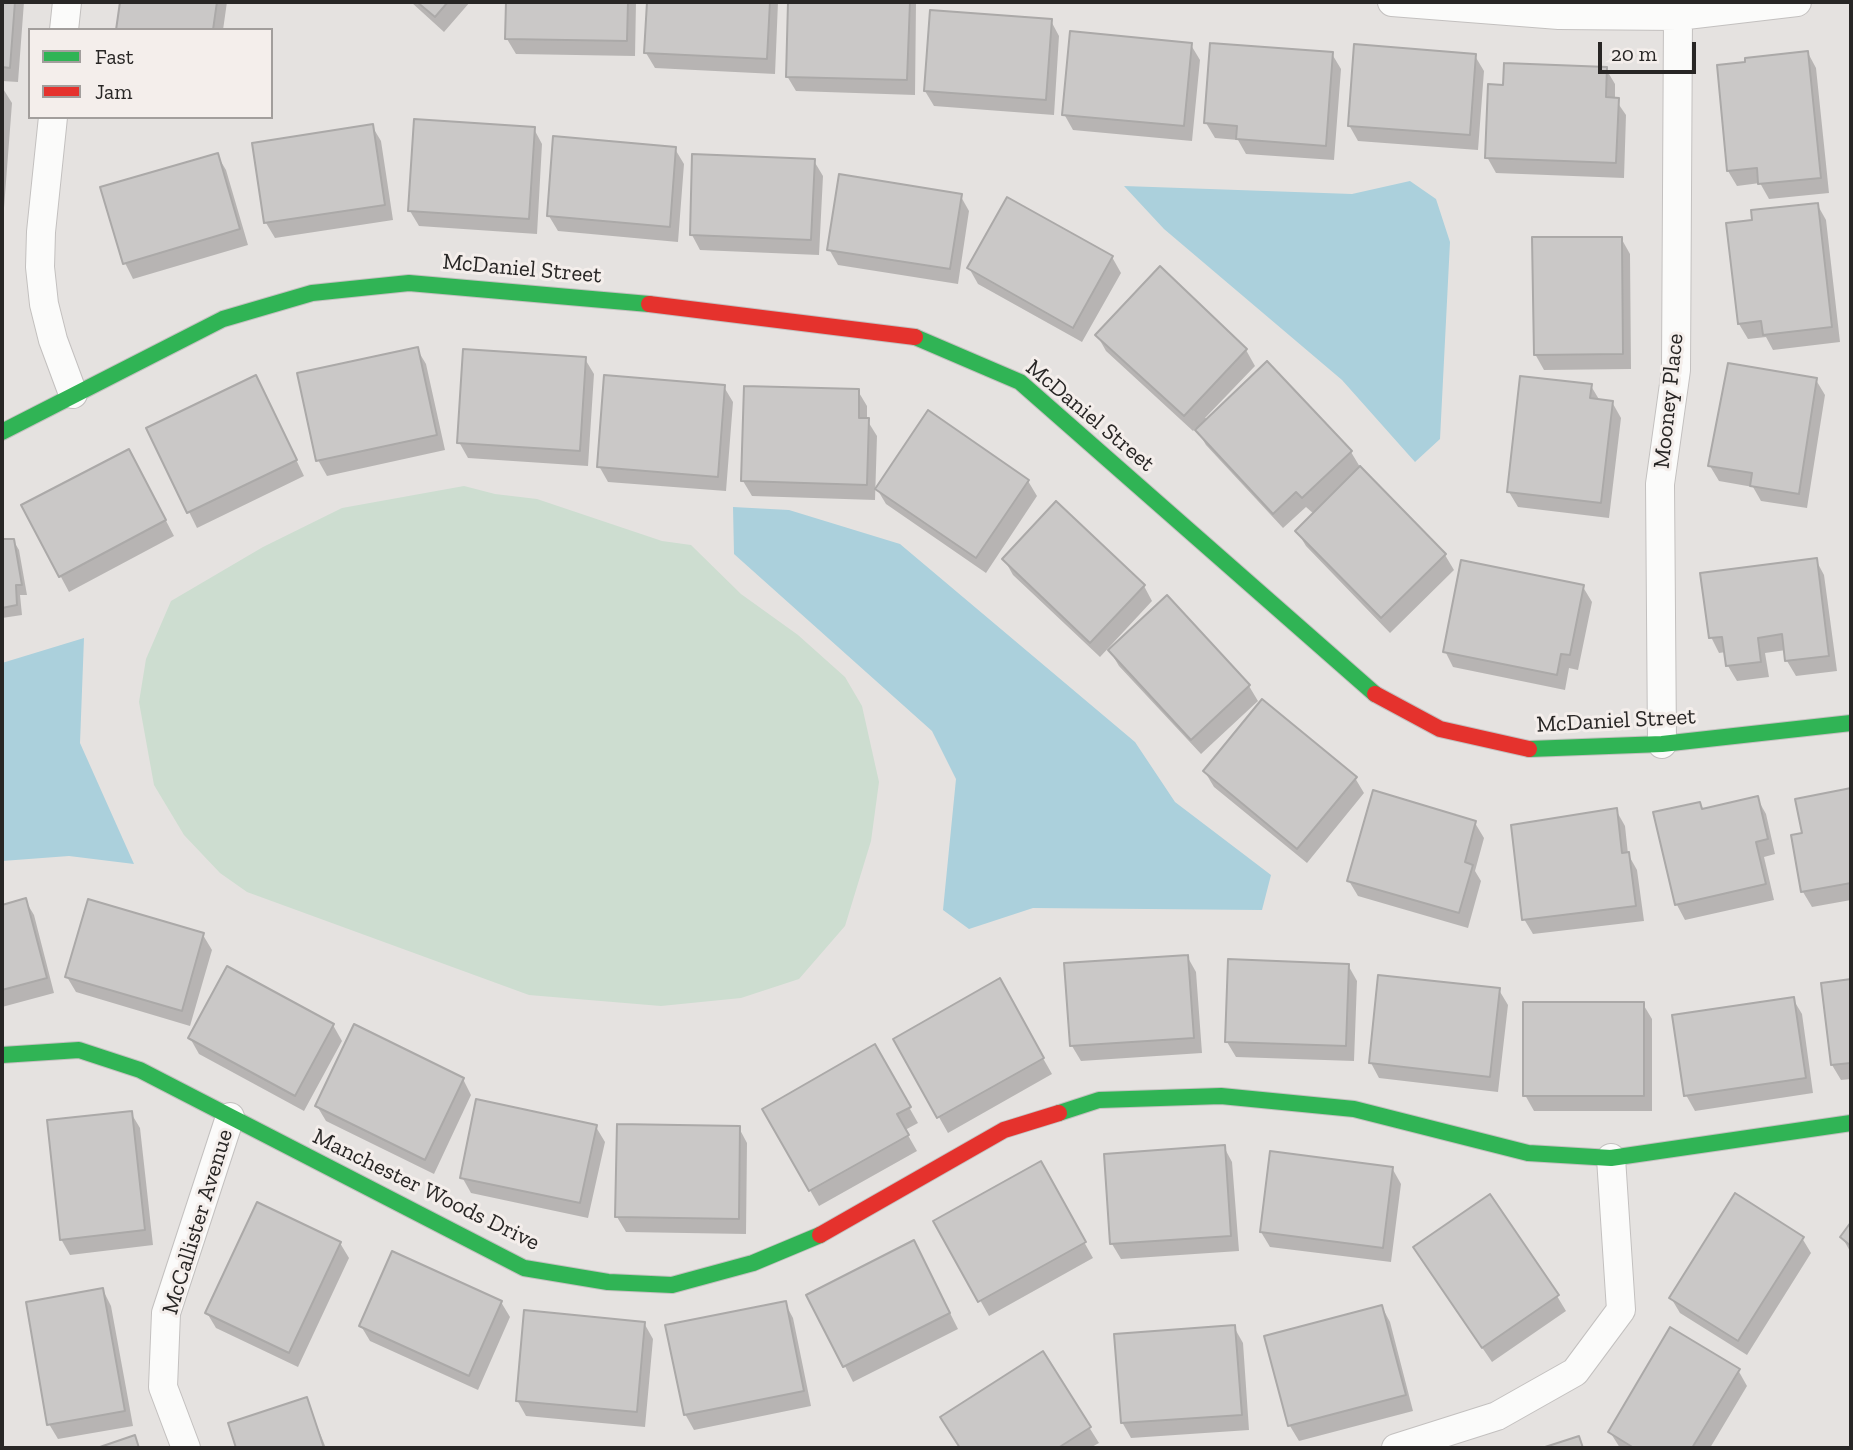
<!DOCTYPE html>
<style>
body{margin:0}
#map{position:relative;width:1853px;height:1450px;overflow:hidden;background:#e5e2e0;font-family:"Zilla Slab",serif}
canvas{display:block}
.frame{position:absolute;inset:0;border:4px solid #282625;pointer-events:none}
.legend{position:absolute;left:28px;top:28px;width:245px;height:91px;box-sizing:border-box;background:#f4eeeb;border:2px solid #a29e9c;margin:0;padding:9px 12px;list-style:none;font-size:21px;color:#282625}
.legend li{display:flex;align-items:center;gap:14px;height:35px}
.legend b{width:35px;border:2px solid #a29e9c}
.scale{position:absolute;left:1598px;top:42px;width:98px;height:32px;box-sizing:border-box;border:4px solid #282625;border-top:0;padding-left:9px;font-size:21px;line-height:24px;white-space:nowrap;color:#282625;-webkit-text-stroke:5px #f4eeeb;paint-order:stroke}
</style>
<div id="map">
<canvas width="1853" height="1450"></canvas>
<div class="frame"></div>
<ul class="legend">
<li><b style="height:9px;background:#30b455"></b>Fast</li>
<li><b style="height:9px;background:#e5322d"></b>Jam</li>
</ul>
<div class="scale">20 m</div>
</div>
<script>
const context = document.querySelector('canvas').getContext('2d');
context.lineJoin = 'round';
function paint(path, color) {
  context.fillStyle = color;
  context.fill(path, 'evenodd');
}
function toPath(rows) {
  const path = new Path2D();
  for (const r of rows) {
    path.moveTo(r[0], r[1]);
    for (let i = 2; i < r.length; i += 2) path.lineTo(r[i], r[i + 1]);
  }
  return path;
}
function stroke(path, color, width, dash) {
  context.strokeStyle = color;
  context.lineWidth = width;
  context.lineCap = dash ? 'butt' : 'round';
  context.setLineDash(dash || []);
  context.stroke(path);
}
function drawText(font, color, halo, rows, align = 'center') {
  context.font = font + ' "Zilla Slab",serif';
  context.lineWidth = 6;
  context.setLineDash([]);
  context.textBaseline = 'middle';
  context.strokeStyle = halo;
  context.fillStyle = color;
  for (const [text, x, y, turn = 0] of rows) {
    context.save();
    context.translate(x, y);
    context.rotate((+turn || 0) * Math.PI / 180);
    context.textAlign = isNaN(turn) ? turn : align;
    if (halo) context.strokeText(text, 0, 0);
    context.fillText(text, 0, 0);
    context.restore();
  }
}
const green = toPath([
 [464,486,495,494,537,499,662,541,691,545,741,594,798,635,845,677,862,706,879,782,871,841,845,926,799,979,741,998,661,1006,529,995,247,892,220,873,184,835,154,785,139,702,146,659,171,601,263,547,342,508]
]);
const water = toPath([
 [1410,181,1436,199,1450,242,1440,439,1415,462,1342,380,1164,229,1124,186,1352,194],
 [733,507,789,510,900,544,1135,742,1175,802,1271,875,1262,910,1033,908,969,929,943,910,956,779,932,731,734,554],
 [84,638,80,743,134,864,69,856,2,861,2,663]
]);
const shadow = toPath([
 [2,2,24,2,18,82,2,81],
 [122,2,227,2,223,30,118,30],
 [411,2,470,2,444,32],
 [508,2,636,2,635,56,516,54,507,39],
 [649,2,778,2,775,74,655,68,646,53],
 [789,2,916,2,915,95,796,91,787,76],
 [1051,21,1059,36,1054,115,934,106,925,91],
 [1191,45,1200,60,1192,141,1073,130,1064,114],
 [1808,53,1816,68,1829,193,1769,199,1760,183,1737,186,1728,171],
 [1332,54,1341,69,1334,160,1246,154,1238,140,1215,138,1206,123],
 [1475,56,1484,71,1478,150,1358,141,1349,125],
 [1606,69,1615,84,1615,99,1626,115,1624,178,1496,173,1487,157,1504,87],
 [2,87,12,103,3,221,2,220],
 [372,126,381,141,393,220,275,238,266,223],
 [534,129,542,144,537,234,419,226,410,211],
 [675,149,684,164,678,242,558,231,549,216],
 [217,155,226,170,248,245,133,279,125,263],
 [814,161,823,176,819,255,700,250,692,235],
 [960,195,969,211,958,284,838,265,829,249],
 [1817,204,1826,220,1840,342,1773,350,1766,337,1748,339,1739,324],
 [1621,238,1630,254,1631,369,1544,370,1535,354],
 [1112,257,1121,273,1082,342,978,284,969,268],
 [1097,335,1246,350,1255,366,1205,418,1351,452,1360,467,1445,555,1454,570,1390,633,1306,546,1297,531,1314,514,1306,507,1283,528,1206,445,1196,428,1193,431,1106,351],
 [417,349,426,364,445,450,327,476,318,460],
 [585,359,594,374,588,466,468,458,459,442],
 [256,377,304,476,197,528,148,429],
 [1816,380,1825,395,1807,508,1761,501,1753,487,1719,481,1710,466],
 [1591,386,1600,401,1612,402,1621,418,1609,518,1518,507,1509,492],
 [724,387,733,402,726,491,608,482,599,466],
 [858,391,867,406,867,420,877,436,875,500,752,496,743,481],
 [137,466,174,536,69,592,23,506],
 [1028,481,1037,496,986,573,886,504,877,489],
 [13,540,19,550,27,595,20,595,22,615,2,618,2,541],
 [1004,559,1144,586,1152,601,1100,657,1013,575],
 [1816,560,1824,575,1837,671,1796,676,1787,661,1786,650,1765,653,1769,677,1737,681,1728,666,1726,652,1719,653,1711,637],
 [1583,587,1592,602,1578,670,1569,668,1565,690,1453,667,1445,651],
 [1110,651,1249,686,1258,701,1201,754,1119,666],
 [1205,772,1355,778,1364,793,1307,863,1214,787],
 [1851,790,1851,900,1812,907,1803,892,1793,837,1804,835,1797,800],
 [1757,798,1766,814,1775,854,1764,857,1774,900,1685,920,1677,905,1655,813,1699,804,1703,811],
 [1616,810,1625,826,1628,854,1637,870,1644,921,1533,934,1524,919],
 [1475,823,1484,838,1475,871,1481,881,1468,928,1358,896,1349,881],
 [25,900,34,915,54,993,2,1007,2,906],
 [203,935,212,950,190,1026,76,992,67,977],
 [1187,956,1196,972,1202,1053,1081,1061,1072,1046],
 [1348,965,1357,981,1354,1061,1236,1057,1227,1042],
 [999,981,1052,1074,948,1133,895,1040],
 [1851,981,1851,1079,1841,1080,1832,1065,1823,984],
 [1499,990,1508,1005,1498,1092,1379,1078,1371,1063],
 [1793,999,1802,1014,1813,1093,1695,1111,1686,1095],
 [1643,1004,1652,1019,1652,1111,1534,1111,1525,1095],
 [333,1025,342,1041,304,1111,199,1054,190,1038],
 [874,1046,918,1123,905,1130,917,1151,819,1206,764,1110],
 [463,1079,471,1095,434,1174,326,1121,317,1106],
 [131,1113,140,1128,153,1245,70,1255,61,1239],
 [596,1127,605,1142,588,1218,471,1193,462,1177],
 [739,1128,747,1143,746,1234,626,1232,617,1217],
 [1224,1147,1232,1162,1239,1251,1121,1259,1112,1244,1106,1155],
 [1040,1163,1093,1258,989,1316,936,1222],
 [1392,1168,1401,1184,1391,1262,1270,1247,1261,1232],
 [1851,1225,1851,1253,1842,1237],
 [1802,1238,1811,1253,1747,1355,1680,1313,1671,1298],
 [340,1243,349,1258,298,1367,216,1328,207,1313],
 [922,1257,958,1329,853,1382,809,1295],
 [1424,1263,1557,1296,1566,1311,1492,1362],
 [103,1290,111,1306,133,1426,58,1439,49,1424],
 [501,1302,510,1317,478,1390,370,1341,361,1326],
 [785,1303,793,1318,811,1406,694,1430,685,1414],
 [1382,1307,1390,1322,1413,1411,1299,1441,1290,1426,1267,1338],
 [644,1323,653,1339,645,1427,526,1416,517,1400],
 [1234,1327,1243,1343,1249,1430,1131,1438,1122,1422],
 [1043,1354,1099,1443,1090,1448,961,1448,951,1433],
 [1738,1370,1747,1386,1710,1448,1620,1448,1610,1432],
 [306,1399,326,1448,238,1448,230,1424]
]);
const building = toPath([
 [2,2,15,2,10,68,2,67,2,2],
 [120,2,217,2,213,30,116,30,120,2],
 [417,2,448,2,435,17,417,2],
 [506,2,628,2,627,41,505,39,506,2],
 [647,2,770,2,767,59,644,53,647,2],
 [788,2,910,2,907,80,786,77,788,2],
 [930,10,1052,19,1046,100,924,91,930,10],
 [1070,31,1192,43,1184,126,1062,115,1070,31],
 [1210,43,1333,52,1326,146,1236,139,1237,126,1204,123,1210,43],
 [1354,44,1476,54,1470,135,1348,126,1354,44],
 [1808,51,1821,178,1758,184,1757,168,1727,171,1717,65,1745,62,1745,58,1808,51],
 [1504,63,1607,67,1606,97,1619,98,1616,163,1485,158,1488,84,1503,85,1504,63],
 [414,119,535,127,529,219,408,211,414,119],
 [373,124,385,205,264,223,252,143,373,124],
 [553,136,676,147,670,227,547,216,553,136],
 [218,153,240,229,123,264,100,187,218,153],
 [692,154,815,159,811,240,690,235,692,154],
 [839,174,962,194,950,269,827,250,839,174],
 [1007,197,1113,256,1073,328,967,268,1007,197],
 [1818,203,1832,327,1763,335,1761,321,1738,324,1726,223,1752,220,1751,210,1818,203],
 [1532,237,1622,237,1623,354,1534,355,1532,237],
 [1160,266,1247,349,1184,416,1095,335,1160,266],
 [418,347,437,435,316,461,297,373,418,347],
 [463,349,586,357,580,451,457,443,463,349],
 [1267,361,1352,451,1302,498,1296,492,1273,514,1195,430,1267,361],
 [1728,363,1817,378,1799,494,1750,486,1752,473,1708,466,1728,363],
 [256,375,297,460,187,513,146,428,256,375],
 [604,375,725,385,718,477,597,467,604,375],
 [1520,376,1592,384,1590,398,1613,401,1601,503,1507,492,1520,376],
 [744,386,859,389,859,418,869,418,867,485,741,481,744,386],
 [928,410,1029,480,976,558,875,489,928,410],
 [129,449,166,520,59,577,21,505,129,449],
 [1360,466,1446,554,1381,618,1295,531,1360,466],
 [1056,501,1145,585,1090,643,1002,559,1056,501],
 [2,539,14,539,22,585,16,585,17,605,2,608,2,539],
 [1817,558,1829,656,1785,661,1782,634,1758,638,1761,662,1726,666,1722,637,1709,638,1700,573,1817,558],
 [1461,560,1584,585,1570,655,1561,654,1557,675,1443,652,1461,560],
 [1167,595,1250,685,1191,740,1108,650,1167,595],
 [1262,699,1357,777,1297,849,1203,771,1262,699],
 [1851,788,1851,883,1801,892,1791,835,1802,833,1795,799,1851,788],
 [1373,790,1476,821,1465,862,1473,865,1459,913,1347,881,1373,790],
 [1758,796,1768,839,1756,842,1766,884,1675,905,1653,812,1700,802,1702,809,1758,796],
 [1617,808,1622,853,1629,852,1636,906,1522,920,1511,825,1617,808],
 [26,898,47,978,2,990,2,905,26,898],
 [88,899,204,933,182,1011,65,977,88,899],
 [1188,955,1194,1038,1070,1046,1064,963,1188,955],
 [1228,959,1349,964,1346,1046,1225,1042,1228,959],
 [227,966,334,1024,295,1096,188,1038,227,966],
 [1378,975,1500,988,1490,1077,1369,1063,1378,975],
 [1000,978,1044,1058,937,1118,893,1039,1000,978],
 [1851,979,1851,1063,1831,1065,1821,983,1851,979],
 [1794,997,1806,1078,1684,1096,1672,1015,1794,997],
 [1523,1002,1644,1002,1644,1096,1523,1096,1523,1002],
 [354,1024,464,1078,425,1160,315,1106,354,1024],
 [875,1044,911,1107,897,1114,909,1135,809,1191,762,1109,875,1044],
 [476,1099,597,1125,580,1203,460,1178,476,1099],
 [132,1111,145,1230,60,1240,47,1120,132,1111],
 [617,1124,740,1126,739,1219,615,1217,617,1124],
 [1225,1145,1231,1236,1110,1244,1104,1154,1225,1145],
 [1270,1151,1393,1167,1383,1248,1260,1232,1270,1151],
 [1041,1161,1086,1242,978,1302,933,1221,1041,1161],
 [1735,1193,1804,1237,1738,1341,1669,1298,1735,1193],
 [1490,1194,1559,1295,1482,1348,1413,1247,1490,1194],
 [257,1202,341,1242,289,1353,205,1313,257,1202],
 [1851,1222,1851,1246,1840,1237,1851,1222],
 [914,1240,950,1313,843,1367,806,1295,914,1240],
 [392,1251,502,1301,469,1376,359,1326,392,1251],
 [103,1288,125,1411,47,1425,26,1302,103,1288],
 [786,1301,804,1391,684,1415,665,1325,786,1301],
 [1382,1305,1406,1395,1288,1426,1264,1336,1382,1305],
 [524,1310,645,1322,637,1412,516,1401,524,1310],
 [1235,1325,1242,1415,1121,1423,1114,1334,1235,1325],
 [1670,1327,1740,1369,1692,1448,1634,1448,1608,1432,1670,1327],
 [1043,1351,1091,1427,1058,1448,960,1448,940,1417,1043,1351],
 [307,1397,324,1448,236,1448,228,1423,307,1397],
 [135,1435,139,1448,97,1448,135,1435],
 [1579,1436,1583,1448,1542,1448,1579,1436]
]);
const street = toPath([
 [1392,2,1559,15,1678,16,1797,2],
 [64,30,67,2],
 [53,117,41,232,40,267,44,304,53,340,73,394],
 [1662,744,1660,484,1676,370,1678,16],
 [186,1448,163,1387,166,1313,230,1117],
 [1396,1448,1497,1416,1575,1372,1621,1310,1611,1158]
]);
const fast = toPath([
 [915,337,1020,382,1375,694],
 [2,432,223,319,312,293,409,283,649,304],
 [1529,749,1662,744,1851,723],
 [2,1055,79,1050,140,1070,524,1268,608,1282,672,1285,753,1263,820,1235],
 [1059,1113,1099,1100,1221,1096,1354,1109,1528,1153,1611,1158,1851,1123]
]);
const jam = toPath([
 [649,304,915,337],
 [1375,694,1440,729,1529,749],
 [820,1235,1004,1130,1059,1113]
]);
const streetNames = [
 ["McDaniel Street",522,269,5],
 ["Mooney Place",1669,401,-84],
 ["McDaniel Street",1090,416,40],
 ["McDaniel Street",1616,721,-3],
 ["Manchester Woods Drive",426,1190,26],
 ["McCallister Avenue",198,1222,-73]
];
paint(green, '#cdddd0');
paint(water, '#abd0dc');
paint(shadow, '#0003');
paint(building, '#cac8c7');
stroke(building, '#aba9a8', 2);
stroke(street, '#c3c0bf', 30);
stroke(fast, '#c3c0bf', 18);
stroke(jam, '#c3c0bf', 18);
stroke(street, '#fbfbfa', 28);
stroke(fast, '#30b455', 16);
stroke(jam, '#e5322d', 16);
drawText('23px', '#282625', '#f4eeeb', streetNames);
</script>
